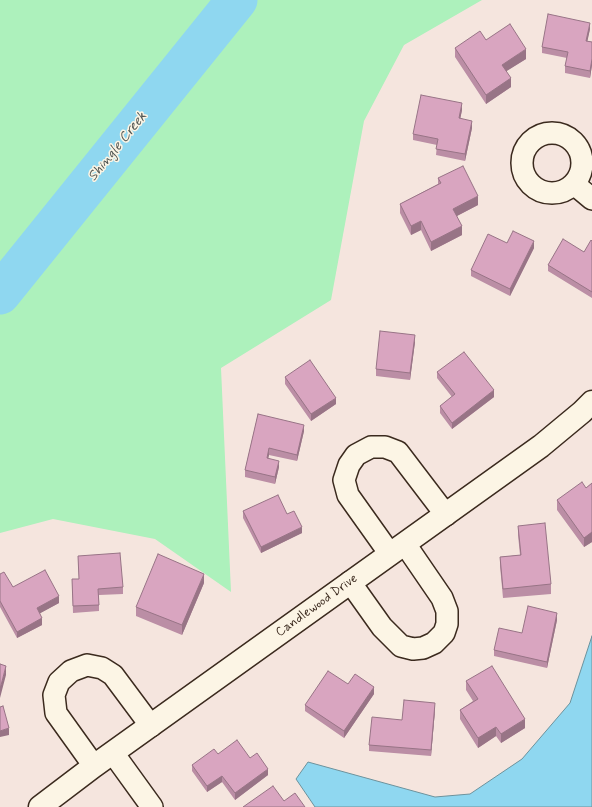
<!DOCTYPE html>
<style>
body{margin:0}
canvas{display:block;background:#f5e5de}
</style>
<canvas width="592" height="807"></canvas>
<script>
const context = document.querySelector('canvas').getContext('2d');
context.lineJoin = 'round';
function paint(path, color) {
  context.fillStyle = color;
  context.fill(path, 'evenodd');
}
function toPath(rows) {
  const path = new Path2D();
  for (const r of rows) {
    if (r.length === 3) {
      path.moveTo(r[0] + r[2], r[1]);
      path.arc(r[0], r[1], r[2], 0, 2 * Math.PI);
      continue;
    }
    path.moveTo(r[0], r[1]);
    for (let i = 2; i < r.length; i += 2) path.lineTo(r[i], r[i + 1]);
  }
  return path;
}
function stroke(path, color, width, dash) {
  context.strokeStyle = color;
  context.lineWidth = width;
  context.lineCap = dash ? 'butt' : 'round';
  context.setLineDash(dash || []);
  context.stroke(path);
}
function drawText(font, color, halo, rows, align = 'center') {
  context.font = font + ' Mynerve,sans-serif';
  context.lineWidth = 3;
  context.setLineDash([]);
  context.textBaseline = 'middle';
  context.strokeStyle = halo;
  context.fillStyle = color;
  for (const [text, x, y, turn = 0] of rows) {
    context.save();
    context.translate(x, y);
    context.rotate((+turn || 0) * Math.PI / 180);
    context.textAlign = isNaN(turn) ? turn : align;
    if (halo) context.strokeText(text, 0, 0);
    context.fillText(text, 0, 0);
    context.restore();
  }
}
const green = toPath([
 [0,0,482,0,404,45,364,121,331,300,221,368,231,592,155,539,53,519,0,533]
]);
const water = toPath([
 [592,636,592,807,315,807,296,779,308,762,435,797,470,794,522,759,570,703,592,636]
]);
const river = toPath([
 [0,294,237,0]
]);
const minor = toPath([
 [552,163,30],
 [574,184,592,199],
 [390,554,348,495,344,480,349,465,356,455,371,447,385,447,398,452,446,515],
 [350,582,382,627,401,646,413,649,423,648,434,643,444,633,447,624,447,611,442,598,405,544],
 [113,753,152,807],
 [94,766,56,713,54,695,59,682,71,671,87,665,102,668,113,675,151,726]
]);
const tertiary = toPath([
 [40,807,94,766,541,446,582,412,592,402]
]);
const wall = toPath([
 [590,29,587,41,592,42,592,65,590,78,565,73,565,66,567,58,542,53,542,47],
 [486,40,526,59,506,71,511,87,486,104,455,57,455,48],
 [462,110,460,119,472,128,465,161,436,155,437,145,413,140,413,134],
 [438,178,478,205,457,216,462,235,431,251,421,230,411,235,400,213,400,204,438,184],
 [592,241,592,298,548,271,548,265,584,252],
 [507,243,534,248,510,296,471,276,471,270],
 [415,342,410,380,376,376,376,369],
 [437,372,494,397,452,429,440,413,440,406,452,397,437,378],
 [285,377,336,404,311,421,285,384],
 [258,414,304,431,297,461,269,455,268,458,279,467,275,484,245,477,245,470],
 [592,483,592,542,584,547,557,510,557,500,586,488],
 [243,511,287,514,302,533,261,553,243,518],
 [518,526,551,584,551,594,503,598,500,566,500,557,520,555,518,535],
 [78,556,123,587,123,594,99,595,99,611,73,613,72,579,79,579],
 [0,574,13,587,59,603,40,613,42,625,17,638,0,607],
 [204,583,182,635,136,616,136,607],
 [557,620,547,668,494,656,494,650,522,633],
 [466,681,525,728,501,743,496,736,478,748,460,719,460,710,473,701,466,690],
 [374,694,344,738,305,711,305,705],
 [435,710,431,756,369,751,369,745,402,720],
 [218,754,250,758,268,775,235,800,222,782,207,792,192,771,192,765]
]);
const shadedWall = toPath([
 [590,23,590,29,586,48,586,41],
 [526,49,526,59,502,74,502,65],
 [592,59,592,65,590,78,590,71],
 [511,78,511,87,486,104,486,95],
 [462,103,462,110,459,125,459,118],
 [472,121,472,128,465,161,465,154],
 [478,196,478,205,453,218,453,209],
 [421,221,421,230,411,235,411,226],
 [462,226,462,235,431,251,431,242],
 [534,241,534,248,510,296,510,289],
 [415,335,415,342,410,380,410,373],
 [494,390,494,397,452,429,452,423],
 [336,398,336,404,311,421,311,414],
 [304,425,304,431,297,461,297,455],
 [269,448,269,455,267,464,267,458],
 [279,461,279,467,275,484,275,477],
 [302,527,302,533,261,553,261,547],
 [592,532,592,542,584,547,584,538],
 [204,574,204,583,182,635,182,625],
 [59,596,59,603,37,615,37,608],
 [557,613,557,620,547,668,547,662],
 [42,618,42,625,17,638,17,632],
 [6,666,6,675,0,698,0,689],
 [374,687,374,694,344,738,344,731],
 [435,703,435,710,431,756,431,750],
 [525,719,525,728,501,743,501,734],
 [496,727,496,736,478,748,478,738],
 [9,728,9,735,0,737,0,731],
 [268,769,268,775,235,800,235,793],
 [222,776,222,782,207,792,207,786]
]);
const building = toPath([
 [548,14,590,23,586,41,592,42,592,59,590,71,565,66,568,52,542,47,548,14],
 [510,24,526,49,502,65,511,78,486,95,455,48,480,31,486,40,510,24],
 [421,95,462,103,459,118,472,121,465,154,436,149,438,139,413,134,421,95],
 [463,166,478,196,453,209,462,226,431,242,421,221,411,226,400,204,441,183,438,178,463,166],
 [513,231,534,241,510,289,471,270,488,234,507,243,513,231],
 [563,239,584,252,591,240,592,241,592,292,548,265,563,239],
 [380,331,415,335,410,373,376,369,380,331],
 [464,352,494,390,452,423,440,406,455,394,437,372,464,352],
 [310,360,336,398,311,414,285,377,310,360],
 [258,414,304,425,297,455,269,448,267,458,279,461,275,477,245,470,258,414],
 [582,482,586,488,592,483,592,532,584,538,557,500,582,482],
 [278,495,287,514,294,511,302,527,261,547,243,511,278,495],
 [545,523,551,584,503,589,500,557,521,555,518,526,545,523],
 [120,553,123,587,98,589,99,605,73,606,72,579,79,579,78,556,120,553],
 [158,554,204,574,182,625,136,607,158,554],
 [45,570,59,596,37,608,42,618,17,632,0,601,0,574,4,572,13,587,45,570],
 [528,606,557,613,547,662,494,650,499,628,522,633,528,606],
 [0,664,6,666,0,689,0,664],
 [492,666,525,719,501,734,496,727,478,738,460,710,478,699,466,681,492,666],
 [328,671,348,684,355,674,374,687,344,731,305,705,328,671],
 [404,700,435,703,431,750,369,745,372,717,402,720,404,700],
 [3,706,9,728,0,731,0,707,3,706],
 [237,740,250,758,257,753,268,769,235,793,222,776,207,786,192,765,214,749,218,754,237,740],
 [273,786,284,801,295,793,305,807,243,807,273,786]
]);
const streetNames = [
 ["Candlewood Drive",317,606,-36]
];
const waterNames = [
 ["Shingle Creek",118,147,-51]
];
paint(green, '#adf1bc');
paint(water, '#8fd7f0');
stroke(water, '#6d929c', 1);
stroke(river, '#8fd7f0', 41);
stroke(minor, '#3b2a1e', 24);
stroke(tertiary, '#3b2a1e', 25);
stroke(minor, '#fcf5e5', 21);
stroke(tertiary, '#fcf5e5', 22);
paint(wall, '#bb8ea5');
paint(shadedWall, '#987486');
paint(building, '#d9a5c0');
stroke(building, '#987486', 1);
drawText('13px', '#3b2a1e', '#fcf5e5', streetNames);
drawText('italic 14px', '#505552', '#fcf5e5', waterNames);
</script>
